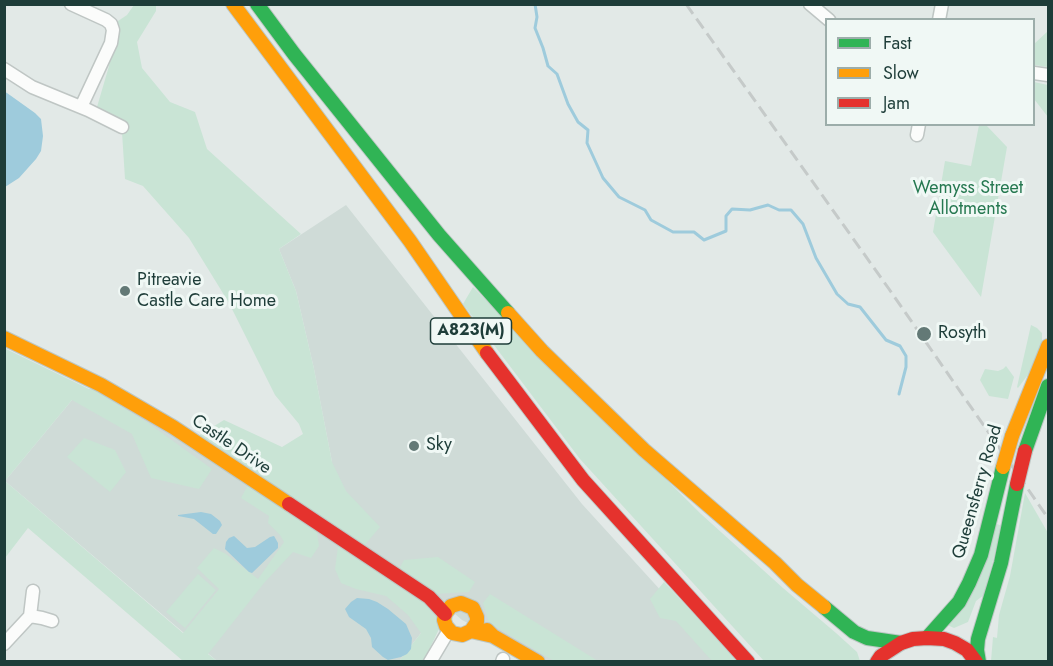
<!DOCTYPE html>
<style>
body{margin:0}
#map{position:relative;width:1053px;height:666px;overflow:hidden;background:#e2e9e7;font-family:Jost,sans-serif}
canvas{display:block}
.frame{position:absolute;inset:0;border:6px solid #1e3d39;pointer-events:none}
.legend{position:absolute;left:825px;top:18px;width:210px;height:108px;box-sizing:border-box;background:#f0f8f5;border:2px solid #9cadaa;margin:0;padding:8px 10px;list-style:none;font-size:18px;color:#1e3d39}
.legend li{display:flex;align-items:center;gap:12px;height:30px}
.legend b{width:30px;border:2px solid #9cadaa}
</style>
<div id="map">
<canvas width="1053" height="666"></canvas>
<div class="frame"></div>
<ul class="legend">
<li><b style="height:8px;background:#30b455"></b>Fast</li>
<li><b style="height:8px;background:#ff9f0a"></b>Slow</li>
<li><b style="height:8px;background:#e5322d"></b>Jam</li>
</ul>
</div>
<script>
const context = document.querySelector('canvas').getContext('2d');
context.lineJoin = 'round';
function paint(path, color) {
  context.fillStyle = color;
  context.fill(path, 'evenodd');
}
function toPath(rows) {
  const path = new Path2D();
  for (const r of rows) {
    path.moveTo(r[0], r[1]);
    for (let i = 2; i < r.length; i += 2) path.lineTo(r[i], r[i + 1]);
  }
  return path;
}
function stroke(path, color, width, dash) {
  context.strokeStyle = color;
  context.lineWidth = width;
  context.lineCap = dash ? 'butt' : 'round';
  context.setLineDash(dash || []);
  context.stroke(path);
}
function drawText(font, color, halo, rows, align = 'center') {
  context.font = font + ' Jost,sans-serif';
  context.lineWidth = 6;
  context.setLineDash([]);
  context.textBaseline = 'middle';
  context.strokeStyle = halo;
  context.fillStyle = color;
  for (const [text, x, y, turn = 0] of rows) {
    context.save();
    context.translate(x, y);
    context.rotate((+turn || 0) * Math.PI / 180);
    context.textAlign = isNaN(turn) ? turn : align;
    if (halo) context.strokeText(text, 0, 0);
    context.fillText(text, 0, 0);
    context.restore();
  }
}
const built = toPath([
 [346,205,582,504,725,661,548,661,507,638,479,629,462,620,455,614,421,633,399,661,217,661,5,481,72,400,101,385,318,525,332,462,314,369,296,291,279,249]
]);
const green = toPath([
 [134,5,156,5,156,11,137,42,142,68,170,102,195,112,207,149,301,234,279,249,296,291,314,369,332,462,346,491,380,527,363,547,198,436,224,420,282,447,303,434,299,424,275,395,229,303,189,238,143,186,125,179,122,132,97,107,109,66,111,43,115,23,127,15],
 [1048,31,1048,67,1034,65,1034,44],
 [1034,82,1048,85,1048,117,1034,99],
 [979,125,986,125,1007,147,981,297,933,232,945,161,971,166],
 [473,287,701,514,783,588,836,633,857,652,860,661,764,661,580,459,463,304],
 [1031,325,1037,328,1042,333,1042,347,1030,372,1018,388,1017,387],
 [4,348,89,389,93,389,148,423,212,469,199,489,151,478,132,434,72,400,5,481,183,633,219,589,197,568,214,548,226,554,258,579,284,542,280,535,268,523,269,516,241,498,248,485,317,532,319,546,311,558,293,552,264,583,208,654,217,661,183,661,28,528,5,558],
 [1006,366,1014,377,1008,399,989,396,980,380,985,369,998,371,1003,369],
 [84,438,115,450,126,472,110,492,67,457],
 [1025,493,1048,533,1048,661,991,661,993,637,997,638,999,615,1010,576],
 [997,524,1002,526,984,595,976,601,968,622,954,628,945,624],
 [339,539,437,612,439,629,424,661,399,661,421,633,408,615,386,596,356,589,341,583,335,569],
 [438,557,475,582,469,592,433,594,398,571,404,560],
 [198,574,216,590,185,628,166,612],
 [664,582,737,661,712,661,676,621,660,618,650,599],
 [490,594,598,661,554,661,489,623,483,603]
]);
const water = toPath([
 [5,92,7,93,35,113,41,119,43,136,41,151,36,159,19,178,5,187],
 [201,512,211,514,220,521,222,525,216,534,213,534,194,519,178,516,178,515],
 [234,536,247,548,255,547,270,537,274,536,278,543,278,548,252,573,249,572,225,549,226,542,229,538],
 [357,598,369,599,377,602,388,609,406,624,412,638,411,649,407,654,401,657,388,660,383,657,372,647,371,638,366,629,349,617,345,609,351,602]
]);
const stream = toPath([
 [535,4,537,17,535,28,543,48,548,66,557,74,568,104,578,122,588,130,587,143,603,178,619,197,645,210,651,220,673,232,694,232,704,240,726,231,726,216,732,209,750,210,768,205,779,210,791,210,803,224,816,258,837,294,848,304,860,307,886,340,900,346,906,356,906,367,899,394]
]);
const street = toPath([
 [71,4,106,20,111,24,113,30,111,43,81,107],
 [810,4,829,20],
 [939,20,942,4],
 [4,69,32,87,88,110,122,127],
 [1034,73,1048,75],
 [917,135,919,124],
 [30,616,33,591],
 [4,644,30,616,42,618,52,621],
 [430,662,449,630],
 [502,662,503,659]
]);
const fast = toPath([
 [257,4,294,54,439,235,508,313],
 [1025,451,1048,386],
 [824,607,854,632,867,638,901,643],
 [927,638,959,602,969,583,981,555,1003,467],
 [979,662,977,650,978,639,1001,563,1017,484]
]);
const slow = toPath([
 [233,4,410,241,487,353],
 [508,313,542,351,644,450,775,563,797,585,824,607],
 [4,338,101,385,173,427,289,504],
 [1012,436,1048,346],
 [487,630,493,636,538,662],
 [471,631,477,622,477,617,473,608,461,603,451,606,445,614,444,620,446,626,452,633,462,635,471,631,493,636]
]);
const jam = toPath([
 [487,353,583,480,748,662],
 [289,504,429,597,445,614],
 [877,662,881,656,901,643,913,639,927,638,944,639,955,643,967,650,976,662]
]);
const rail = toPath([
 [686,4,889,289,1048,518]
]);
const slowBridge = toPath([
 [1003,467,1012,436]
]);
const jamBridge = toPath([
 [1017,484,1025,451]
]);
const markers = [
 [125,291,6,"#637976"],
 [924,334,8,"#637976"],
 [414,446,6,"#637976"]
];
const shields = [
 [471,331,81]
];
const shieldNames = [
 ["A823(M)",471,331]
];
const parkNames = [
 ["Wemyss Street",968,189],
 ["Allotments",968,210]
];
const poiNames = [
 ["Pitreavie",137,281],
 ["Castle Care Home",137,302],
 ["Rosyth",938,334],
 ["Sky",426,446]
];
const streetNames = [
 ["Castle Drive",231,445,34],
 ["Queensferry Road",978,492,-74]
];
paint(built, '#cfdbd7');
paint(green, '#c9e4d5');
paint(water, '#9ecbdc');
stroke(stream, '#9ecbdc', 3);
stroke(street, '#bfc6c4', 15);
stroke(fast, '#bdc7c4', 16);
stroke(slow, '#bdc7c4', 16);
stroke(jam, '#bdc7c4', 16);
stroke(street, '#fbfcfb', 12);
stroke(fast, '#30b455', 14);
stroke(slow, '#ff9f0a', 14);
stroke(jam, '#e5322d', 14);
stroke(rail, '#c5cac9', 3, [12, 6]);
stroke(slowBridge, '#bdc7c4', 16, []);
stroke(jamBridge, '#bdc7c4', 16, []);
stroke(slowBridge, '#ff9f0a', 14);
stroke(jamBridge, '#e5322d', 14);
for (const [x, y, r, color] of markers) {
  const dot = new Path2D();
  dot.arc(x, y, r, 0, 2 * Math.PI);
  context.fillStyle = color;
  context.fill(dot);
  stroke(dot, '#f0f8f5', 2);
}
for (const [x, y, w] of shields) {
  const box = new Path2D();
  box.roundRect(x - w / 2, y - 13, w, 26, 4.5);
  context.fillStyle = '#f0f8f5';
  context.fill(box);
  stroke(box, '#1e3d39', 1.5);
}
drawText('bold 16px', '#1e3d39', null, shieldNames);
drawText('18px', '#257850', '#f0f8f5', parkNames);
drawText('18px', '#1e3d39', '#f0f8f5', poiNames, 'left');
drawText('18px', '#1e3d39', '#f0f8f5', streetNames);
</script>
